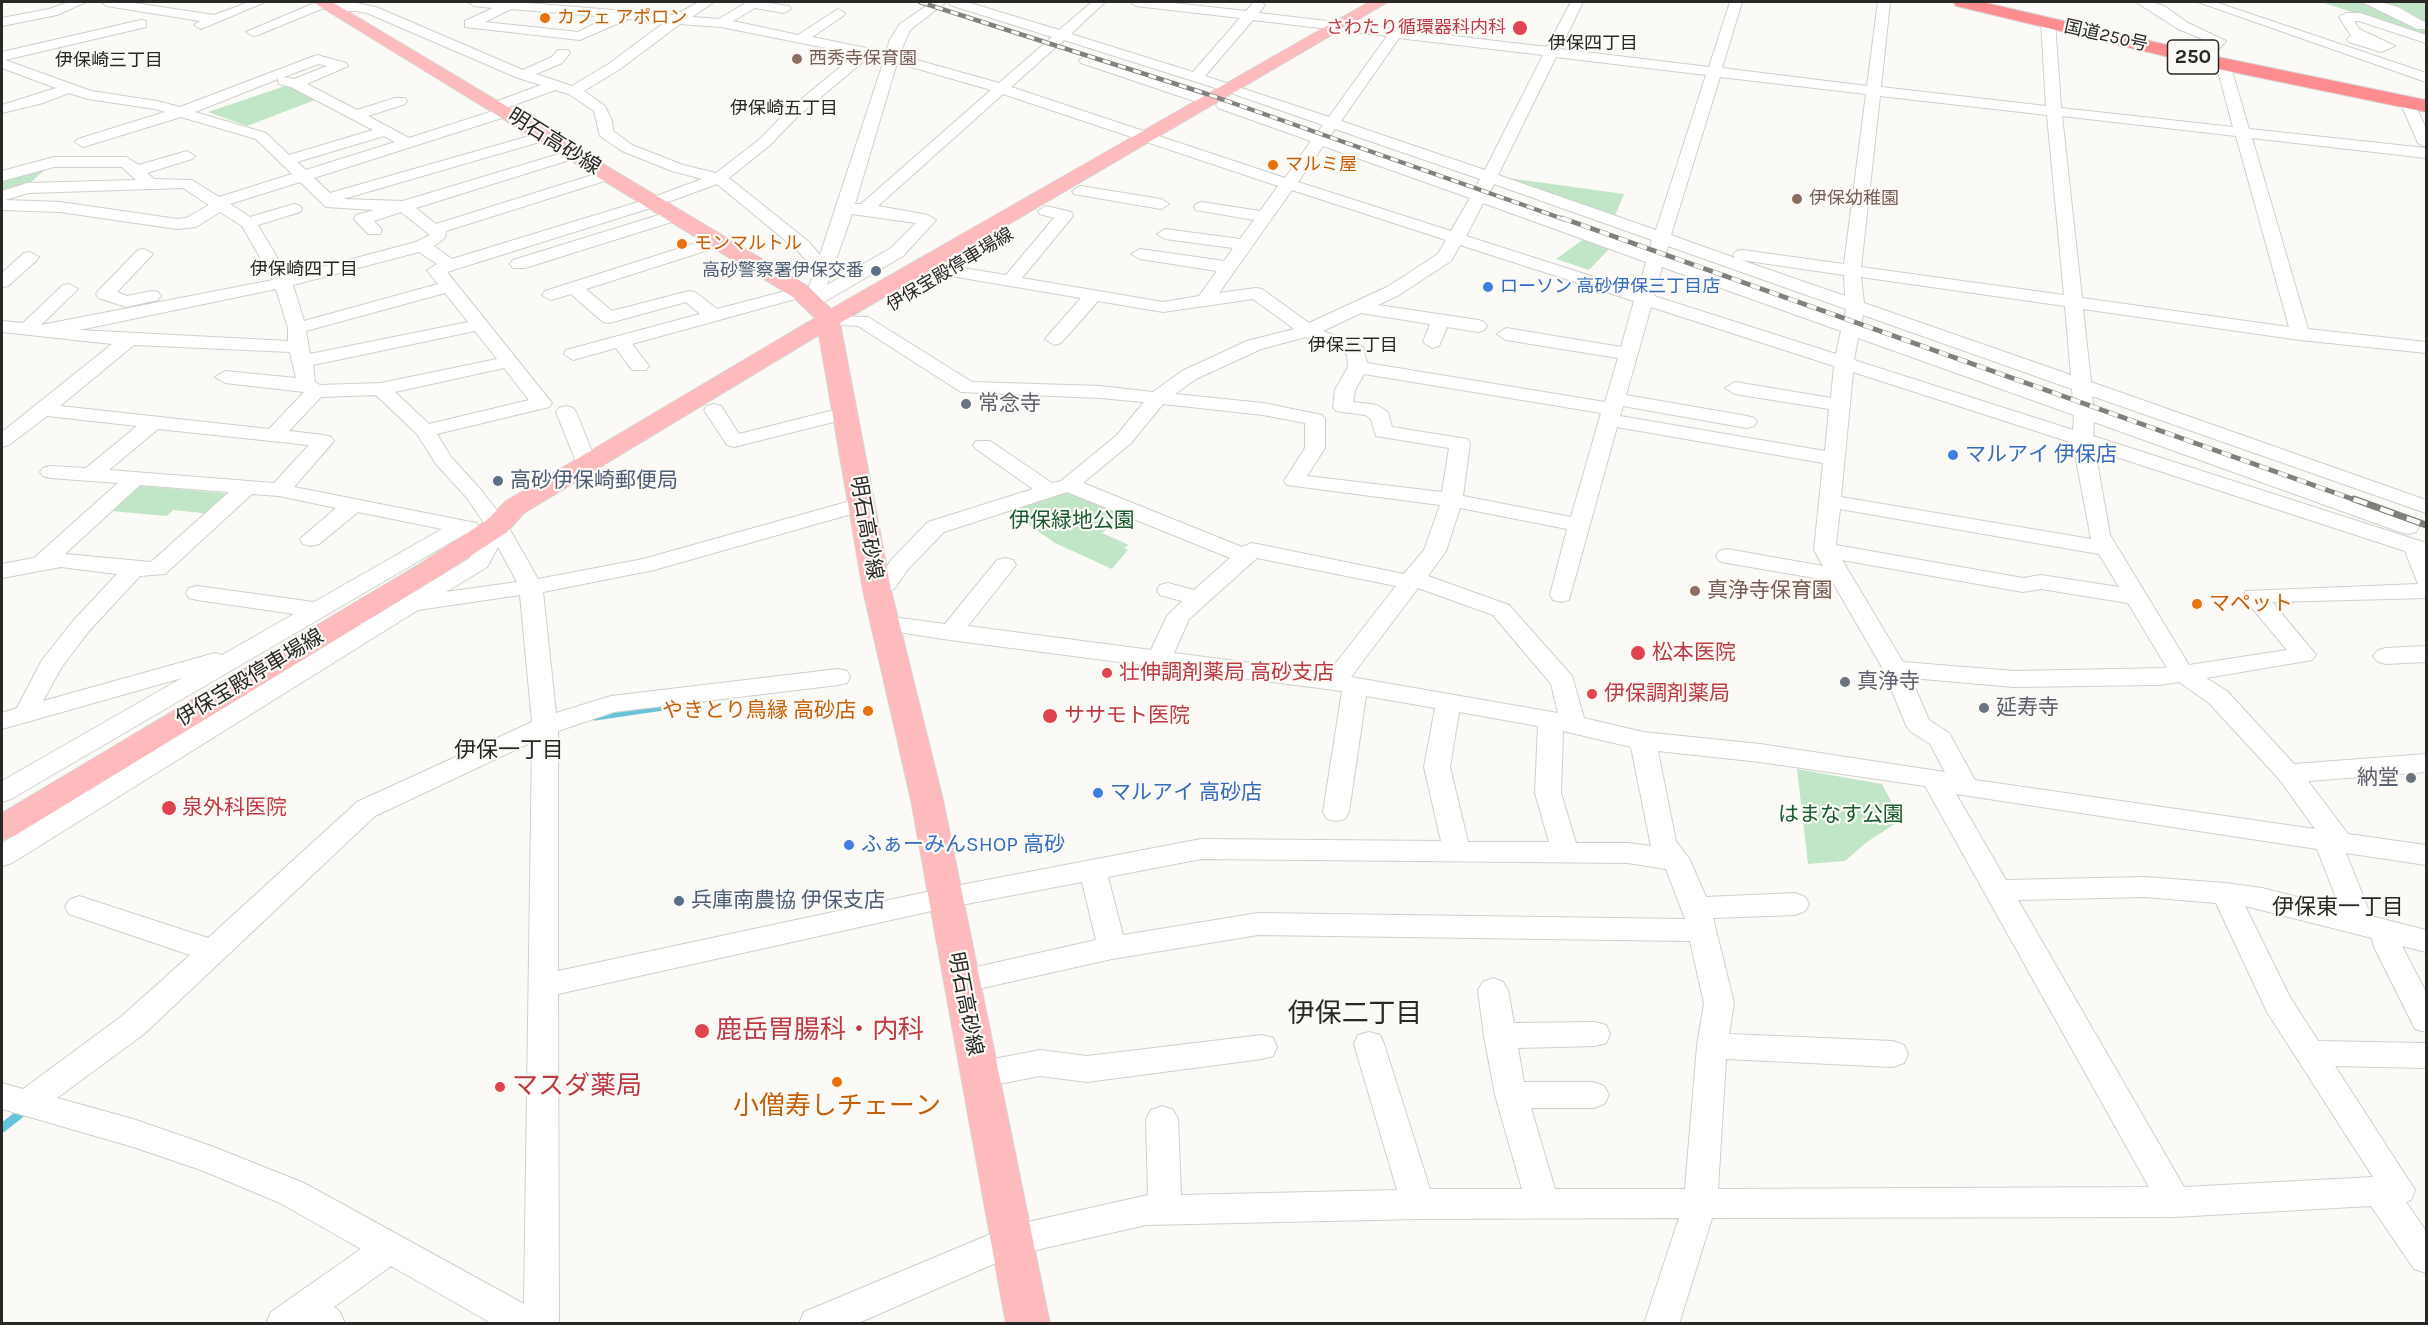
<!DOCTYPE html>
<meta charset="utf-8">
<style>
body{margin:0}
#map{position:relative;width:2428px;height:1325px;overflow:hidden;background:#fbfaf6;font-family:Karla,sans-serif}
canvas{display:block}
.frame{position:absolute;inset:0;border:3px solid #292827;pointer-events:none}
</style>
<div id="map">
<canvas width="2428" height="1325"></canvas>
<div class="frame"></div>
</div>
<script>
const context = document.querySelector('canvas').getContext('2d');
context.lineJoin = 'round';
function paint(path, color) {
  context.fillStyle = color;
  context.fill(path, 'evenodd');
}
function toPath(rows) {
  const path = new Path2D();
  for (const r of rows) {
    path.moveTo(r[0], r[1]);
    for (let i = 2; i < r.length; i += 2) path.lineTo(r[i], r[i + 1]);
  }
  return path;
}
function stroke(path, color, width, dash) {
  context.strokeStyle = color;
  context.lineWidth = width;
  context.lineCap = dash ? 'butt' : 'round';
  context.setLineDash(dash || []);
  context.stroke(path);
}
function drawText(font, color, halo, rows, align = 'center') {
  context.font = font + ' Karla,"Noto Sans JP",sans-serif';
  context.lineWidth = 4.5;
  context.setLineDash([]);
  context.textBaseline = 'middle';
  context.strokeStyle = halo;
  context.fillStyle = color;
  for (const [text, x, y, turn = 0] of rows) {
    context.save();
    context.translate(x, y);
    context.rotate((+turn || 0) * Math.PI / 180);
    context.textAlign = isNaN(turn) ? turn : align;
    if (halo) context.strokeText(text, 0, 0);
    context.fillText(text, 0, 0);
    context.restore();
  }
}
const green = toPath([
 [2321,2,2426,2,2426,36],
 [288,85,315,100,247,126,208,112],
 [50,165,28,185,2,192,2,176],
 [1501,177,1624,194,1614,218],
 [1585,238,1611,247,1589,270,1556,259],
 [141,486,224,493,228,496,212,514,173,510,167,516,111,511,133,489],
 [1066,489,1128,513,1102,533,1129,545,1124,548,1128,550,1112,569,1055,543,1008,510],
 [1797,769,1882,784,1901,820,1867,842,1845,861,1808,864]
]);
const streamFar1 = toPath([
 [595,717,670,706]
]);
const stream = toPath([
 [2,1128,25,1110]
]);
const minor = toPath([
 [69,2,86,2,57,15,2,26,2,18,49,9,69,2],
 [101,2,128,2,214,15,249,2,265,2,201,29,194,25,200,21,107,6,101,2],
 [317,2,356,3,376,7,523,70,552,57,558,50,568,50,570,53,562,63,536,74,572,86,610,63,665,22,628,19,580,40,465,27,465,21,493,8,474,6,468,2,514,2,675,15,699,2,714,2,692,17,719,19,747,2,762,2,789,6,791,9,784,13,755,8,733,21,798,35,838,9,845,13,843,16,812,37,886,52,890,39,900,24,932,2,946,2,910,30,899,55,999,83,1052,37,950,5,949,2,967,2,1059,30,1092,2,1105,2,1071,34,1193,72,1240,18,1136,6,1130,2,1164,2,1246,11,1254,2,1261,2,1265,5,1259,13,1547,47,1571,2,1583,2,1560,49,1709,67,1730,2,1742,2,1722,68,1867,86,1878,2,1890,2,1881,87,2046,106,2041,22,2048,18,2055,22,2061,108,2233,127,2216,64,2223,60,2230,64,2249,129,2426,148,2426,158,2252,138,2308,329,2426,342,2426,353,2300,340,2083,309,2091,382,2426,500,2426,513,2092,396,2094,408,2416,522,2419,527,2416,532,2408,534,2400,532,2094,422,2093,436,2426,543,2426,598,2272,602,2312,650,2316,655,2312,660,2206,678,2227,691,2294,764,2426,754,2426,772,2308,781,2348,834,2426,845,2426,865,2346,853,2371,916,2426,930,2426,952,2402,946,2426,992,2426,1032,2415,1029,2374,947,2372,938,2245,906,2290,997,2318,1041,2426,1043,2426,1068,2335,1066,2415,1190,2411,1200,2406,1202,2426,1231,2426,1273,2414,1269,2371,1206,2175,1217,1712,1218,1679,1324,1644,1324,1679,1218,1418,1219,1146,1225,1014,1255,856,1324,799,1324,804,1312,1010,1226,1148,1195,1146,1119,1151,1110,1162,1106,1173,1110,1178,1119,1181,1195,1397,1190,1354,1044,1358,1035,1369,1032,1380,1035,1384,1044,1430,1189,1522,1189,1495,1095,1484,1036,1478,990,1483,982,1493,978,1503,982,1508,990,1514,1023,1595,1022,1606,1025,1610,1034,1606,1043,1595,1046,1518,1048,1524,1082,1593,1082,1604,1086,1609,1095,1604,1104,1593,1108,1531,1108,1555,1189,1685,1189,1697,1046,1704,1003,1690,941,1258,935,1112,959,960,993,950,989,945,981,950,973,1096,940,1082,882,945,908,558,994,559,1324,493,1324,391,1266,334,1307,340,1312,345,1324,266,1324,271,1312,361,1249,280,1203,201,1170,133,1147,2,1109,2,1083,23,1089,122,1016,190,955,69,914,65,907,69,900,79,896,208,938,357,802,532,722,520,595,418,610,12,863,2,866,2,843,470,558,486,526,467,498,436,464,417,434,376,395,321,397,289,431,324,435,331,437,334,441,294,487,476,523,479,528,476,533,465,534,11,799,2,802,2,781,182,678,2,729,2,713,17,708,42,660,73,621,117,574,61,567,2,578,2,564,34,558,118,483,50,478,43,476,40,472,43,468,50,466,86,468,137,426,47,416,9,445,2,447,2,432,112,344,2,332,2,321,23,323,63,285,69,284,78,289,41,325,273,280,242,226,220,212,196,227,177,229,60,212,2,210,2,191,27,183,136,180,122,167,54,167,2,181,2,171,54,157,126,157,139,165,187,151,195,156,192,159,147,173,154,179,192,180,219,197,292,174,256,139,181,117,83,147,75,142,78,139,165,112,155,109,88,99,69,93,43,103,2,113,2,105,56,88,2,68,2,52,141,20,146,21,146,27,5,60,91,91,157,101,180,107,317,55,346,63,348,66,307,84,357,110,395,98,405,98,407,101,405,104,368,116,409,138,496,110,490,106,492,103,541,85,518,78,367,13,356,11,332,11,326,7,258,35,253,36,246,32,317,2],
 [511,9,608,17,578,32,485,22,511,9],
 [1253,20,1387,36,1329,117,1205,76,1253,20],
 [680,24,721,27,856,54,788,110,760,139,716,173,683,165,632,145,613,131,612,121,605,106,584,91,620,69,680,24],
 [1399,38,1543,55,1485,170,1341,121,1399,38],
 [1064,40,1225,91,1323,125,1317,133,1228,102,1218,102,1216,105,1218,108,1311,141,1285,178,1011,87,1064,40],
 [869,57,884,60,820,255,809,242,729,178,770,145,798,116,869,57],
 [1556,57,1706,75,1656,230,1498,175,1556,57],
 [897,63,991,90,861,204,855,204,897,63],
 [318,64,327,66,294,79,284,77,318,64],
 [1720,77,1866,94,1844,264,1742,250,1736,251,1733,255,1735,258,1671,235,1720,77],
 [278,79,279,84,291,87,373,130,289,155,266,133,195,112,278,79],
 [555,90,569,94,594,111,600,136,622,151,672,171,702,179,648,199,452,259,434,246,445,238,446,231,614,178,616,175,608,170,602,172,436,224,416,208,579,157,582,154,574,149,569,151,403,201,343,199,550,139,553,136,550,133,540,133,330,193,314,178,511,115,513,112,506,108,555,90],
 [1003,94,1278,186,1260,211,1202,202,1196,204,1194,207,1196,210,1254,220,1240,239,1165,229,1157,234,1165,239,1233,248,1224,261,1140,249,1131,254,1140,259,1217,271,1199,296,1163,302,1022,278,1073,216,1071,212,1046,206,1038,211,1040,214,1054,218,1006,275,951,266,942,271,945,275,1081,298,1045,339,1054,345,1061,343,1098,301,1163,312,1253,299,1294,329,1247,341,1182,371,1153,392,1100,386,972,382,868,317,822,316,819,320,822,324,858,326,961,392,1100,398,1144,402,1117,435,1061,481,1052,483,990,441,976,441,973,445,976,449,1033,489,928,522,892,559,878,579,869,585,866,590,869,595,877,597,894,589,908,569,944,532,1067,492,1230,558,1194,590,1168,583,1160,585,1157,590,1160,595,1182,601,1167,616,1151,650,968,626,1016,565,1013,560,1005,558,997,560,945,624,885,616,877,618,873,623,877,628,885,630,950,640,1342,691,1323,812,1327,819,1336,821,1345,819,1349,812,1366,696,1435,708,1424,767,1441,841,1201,839,945,888,558,971,558,731,614,712,838,685,847,683,850,677,847,671,838,669,611,696,556,713,543,592,654,570,869,509,872,504,869,499,861,498,643,559,538,579,505,521,481,490,451,457,437,434,549,407,552,403,447,272,660,205,717,184,797,250,815,270,808,289,801,287,717,309,695,292,689,291,612,311,586,289,724,245,726,241,724,237,718,236,545,291,542,295,551,300,571,294,603,322,609,323,686,302,700,314,566,350,564,354,573,360,616,348,632,370,646,370,649,366,632,344,806,296,804,301,807,305,819,305,903,256,936,220,928,215,878,206,1003,94],
 [1880,96,2047,115,2064,295,1861,267,1880,96],
 [2062,116,2236,136,2289,327,2082,298,2062,116],
 [1335,129,1480,179,1475,189,1329,138,1335,129],
 [384,136,395,142,306,170,297,162,384,136],
 [1323,146,1470,198,1451,231,1298,182,1323,146],
 [300,182,326,207,374,210,356,215,354,219,368,234,380,234,382,230,374,221,401,212,430,235,416,242,288,276,258,225,300,212,302,209,300,206,294,204,250,217,230,204,300,182],
 [1494,184,1652,240,1649,251,1489,194,1494,184],
 [183,188,209,205,186,218,177,219,60,202,5,200,28,193,183,188],
 [1292,190,1446,240,1438,254,1387,287,1309,323,1262,289,1256,288,1219,293,1292,190],
 [1483,203,1646,262,1638,291,1466,236,1483,203],
 [852,214,916,223,891,248,827,285,852,214],
 [1460,245,1634,301,1621,347,1506,328,1497,334,1506,340,1618,358,1605,402,1367,363,1363,347,1323,331,1361,313,1430,324,1423,342,1432,348,1439,346,1447,327,1478,332,1484,330,1487,326,1484,322,1478,320,1378,305,1399,295,1451,261,1460,245],
 [1668,246,1846,309,1844,320,1665,257,1668,246],
 [419,252,437,264,427,270,438,284,304,321,293,285,419,252],
 [1741,260,1844,275,1845,296,1741,260],
 [1662,267,1841,331,1836,354,1654,296,1662,267],
 [1861,277,2065,306,2071,375,1864,303,1861,277],
 [276,289,288,328,288,341,79,330,276,289],
 [445,293,468,322,310,354,306,331,445,293],
 [1651,307,1834,366,1831,398,1735,382,1725,388,1735,394,1829,409,1825,451,1620,416,1623,406,1747,428,1754,426,1757,422,1754,418,1747,416,1626,395,1651,307],
 [1863,315,2072,389,2073,401,1861,326,1863,315],
 [475,331,497,359,381,383,320,385,315,382,313,365,475,331],
 [1306,337,1347,354,1348,367,1335,390,1333,407,1336,411,1365,415,1371,419,1376,436,1449,448,1442,492,1307,476,1325,448,1325,419,1322,415,1263,403,1175,394,1196,379,1261,349,1306,337],
 [1858,338,2074,415,2073,430,1854,360,1858,338],
 [134,345,290,352,296,378,225,371,215,377,225,383,304,392,269,429,60,406,134,345],
 [504,368,529,400,429,424,395,392,504,368],
 [1853,372,2073,443,2091,539,1841,497,1853,372],
 [1364,374,1601,413,1571,517,1463,496,1470,443,1467,439,1392,427,1388,412,1377,405,1353,402,1355,390,1364,374],
 [1163,404,1263,415,1305,423,1305,448,1284,481,1287,485,1440,505,1424,550,1404,574,1252,543,1242,547,1083,483,1131,443,1163,404],
 [1617,427,1823,463,1814,550,1823,566,1727,549,1719,551,1716,556,1719,561,1727,563,1832,581,1883,669,1906,725,1910,731,1930,744,1945,772,1760,744,1643,732,1584,718,1572,676,1509,605,1428,576,1446,551,1460,508,1567,529,1550,595,1553,600,1561,602,1569,600,1617,427],
 [158,429,309,445,274,483,109,470,158,429],
 [2095,450,2405,551,2418,584,2246,591,2243,596,2246,601,2287,650,2189,665,2110,535,2095,450],
 [140,485,229,492,151,562,65,554,140,485],
 [252,494,279,496,336,508,300,539,303,544,311,546,319,544,358,512,442,529,314,602,197,586,189,588,186,593,189,598,197,600,294,614,222,655,215,653,43,701,61,668,89,631,140,576,165,574,252,494],
 [1840,509,2099,554,2119,587,2041,575,2023,578,1836,545,1840,509],
 [498,547,517,582,446,592,487,567,498,547],
 [1257,558,1396,586,1328,673,1174,653,1189,619,1257,558],
 [1842,560,2023,592,2041,589,2128,603,2167,668,2014,671,1903,662,1842,560],
 [1418,588,1493,615,1551,684,1558,713,1351,677,1418,588],
 [1911,678,2014,687,2159,685,2179,682,2209,703,2279,779,2315,829,1975,780,1949,733,1929,720,1911,678],
 [1459,712,1538,726,1535,793,1549,842,1468,842,1450,767,1459,712],
 [1563,731,1631,747,1651,846,1628,843,1576,843,1561,793,1563,731],
 [532,742,524,1304,304,1183,211,1146,133,1119,57,1098,144,1034,375,816,532,742],
 [1658,751,1760,762,1925,786,2149,1187,1718,1189,1726,1059,1893,1067,1904,1063,1908,1054,1904,1045,1893,1041,1729,1034,1734,1003,1713,918,1795,915,1805,911,1809,904,1805,897,1795,893,1706,897,1690,860,1676,841,1658,751],
 [1956,794,2317,849,2340,908,2262,888,2225,883,2145,877,2006,880,1956,794],
 [1201,859,1628,863,1666,869,1685,919,1258,913,1123,935,1108,877,1201,859],
 [2145,897,2216,903,2267,1012,2373,1177,2184,1187,2018,900,2145,897],
 [2136,2,2152,2,2164,6,2188,23,2226,41,2213,55,2203,55,2201,52,2210,42,2178,29,2136,2],
 [2198,2,2215,2,2426,73,2426,82,2198,2],
 [2362,2,2380,2,2398,7,2426,23,2426,29,2417,29,2362,2],
 [2360,13,2426,35,2426,43,2359,21,2354,21,2359,29,2395,46,2381,52,2349,42,2347,39,2351,36,2339,17,2346,13,2360,13],
 [1086,56,1213,98,1215,101,1213,104,1203,104,1081,63,1079,60,1086,56],
 [2407,98,2414,102,2426,128,2426,147,2418,143,2400,102,2407,98],
 [1080,186,1161,199,1169,204,1161,209,1074,194,1072,191,1080,186],
 [675,210,683,215,681,219,525,268,513,268,510,264,513,260,675,210],
 [144,249,153,254,117,292,127,296,152,291,158,292,161,296,158,300,126,307,99,298,96,294,99,290,138,250,144,249],
 [30,252,39,257,36,261,8,286,2,287,2,273,24,253,30,252],
 [714,404,721,406,739,434,846,407,853,409,856,413,853,417,734,447,727,445,704,410,707,406,714,404],
 [566,406,573,408,576,412,597,464,594,468,580,468,577,464,556,412,559,408,566,406],
 [2426,646,2426,662,2385,664,2377,661,2373,656,2377,651,2385,648,2426,646],
 [1262,1035,1273,1038,1277,1047,1273,1056,1262,1059,1087,1082,1040,1076,978,1088,967,1084,963,1075,967,1066,978,1062,1040,1050,1087,1056,1262,1035]
]);
const major = toPath([
 [313,2,332,2,809,287,831,309,1369,2,1388,2,840,323,891,590,943,800,1050,1324,1006,1324,911,800,863,590,819,335,524,513,507,532,443,574,14,836,2,840,2,813,423,562,487,520,506,501,815,318,793,297,313,2]
]);
const highway = toPath([
 [1953,2,1982,2,2223,58,2426,100,2426,112,2223,70,1956,6,1953,2]
]);
const railFar2 = toPath([
 [920,2,1207,94,1566,220]
]);
const railFar1 = toPath([
 [1562,218,2358,501]
]);
const rail = toPath([
 [2354,499,2426,525]
]);
const markers = [
 [545,18,6,"#e8710a"],
 [1520,28,8,"#e0444e"],
 [797,59,6,"#8d6e63"],
 [1273,165,6,"#e8710a"],
 [1797,199,6,"#8d6e63"],
 [682,244,6,"#e8710a"],
 [876,271,6,"#5c6f8a"],
 [1488,287,6,"#3f7fe0"],
 [966,404,6,"#6b7280"],
 [1953,455,6,"#3f7fe0"],
 [498,481,6,"#5c6f8a"],
 [1695,591,6,"#8d6e63"],
 [2197,604,6,"#e8710a"],
 [1638,653,8,"#e0444e"],
 [1107,673,6,"#e0444e"],
 [1845,682,6,"#6b7280"],
 [1592,694,6,"#e0444e"],
 [1984,708,6,"#6b7280"],
 [868,711,6,"#e8710a"],
 [1050,716,8,"#e0444e"],
 [2411,778,6,"#6b7280"],
 [1098,793,6,"#3f7fe0"],
 [169,808,8,"#e0444e"],
 [849,845,6,"#3f7fe0"],
 [679,901,6,"#5c6f8a"],
 [702,1031,8,"#e0444e"],
 [837,1082,6,"#e8710a"],
 [500,1087,6,"#e0444e"]
];
const farFoodnames = [
 ["カフェ アポロン",557,18],
 ["マルミ屋",1285,165],
 ["モンマルトル",694,244]
];
const farHealthnames = [
 ["さわたり循環器科内科",1506,28]
];
const farStreetnames = [
 ["国道250号",2106,36,13],
 ["伊保宝殿停車場線",950,270,-31]
];
const farNeighbourhoodnames = [
 ["伊保四丁目",1593,44],
 ["伊保崎三丁目",109,61],
 ["伊保崎五丁目",784,109],
 ["伊保崎四丁目",304,270],
 ["伊保三丁目",1353,346]
];
const farEducationnames = [
 ["西秀寺保育園",809,59],
 ["伊保幼稚園",1809,199]
];
const farServicenames = [
 ["高砂警察署伊保交番",864,271]
];
const farShopnames = [
 ["ローソン 高砂伊保三丁目店",1500,287]
];
const shields = [
 [2193,57,51]
];
const shieldNames = [
 ["250",2193,57]
];
const streetNames = [
 ["明石高砂線",554,142,32],
 ["明石高砂線",866,528,80],
 ["伊保宝殿停車場線",250,678,-31],
 ["明石高砂線",965,1004,79]
];
const worshipNames = [
 ["常念寺",978,404],
 ["真浄寺",1857,682],
 ["延寿寺",1996,708],
 ["納堂",2399,778,"right"]
];
const shopNames = [
 ["マルアイ 伊保店",1965,455],
 ["マルアイ 高砂店",1110,793],
 ["ふぁーみんSHOP 高砂",861,845]
];
const serviceNames = [
 ["高砂伊保崎郵便局",510,481],
 ["兵庫南農協 伊保支店",691,901]
];
const parkNames = [
 ["伊保緑地公園",1072,521],
 ["はまなす公園",1841,815]
];
const educationNames = [
 ["真浄寺保育園",1707,591]
];
const foodNames = [
 ["マペット",2209,604],
 ["やきとり鳥縁 高砂店",856,711,"right"]
];
const healthNames = [
 ["松本医院",1652,653],
 ["壮伸調剤薬局 高砂支店",1119,673],
 ["伊保調剤薬局",1604,694],
 ["ササモト医院",1064,716],
 ["泉外科医院",182,808]
];
const neighbourhoodNames = [
 ["伊保一丁目",509,751],
 ["伊保東一丁目",2338,908]
];
const nearHealthnames = [
 ["鹿岳胃腸科・内科",716,1031],
 ["マスダ薬局",512,1087]
];
const nearFoodnames = [
 ["小僧寿しチェーン",837,1107]
];
const nearNeighbourhoodnames = [
 ["伊保二丁目",1355,1014]
];
paint(green, '#c1e6c7');
stroke(streamFar1, '#67c3da', 7);
stroke(stream, '#67c3da', 9);
stroke(minor, '#d0d0cb', 2);
stroke(major, '#d8d8d8', 2);
stroke(highway, '#d8d8d8', 2);
paint(minor, '#fff');
paint(major, '#febabc');
paint(highway, '#fd8c90');
stroke(railFar2, '#81807d', 4.5);
stroke(railFar1, '#81807d', 5);
stroke(rail, '#81807d', 7);
stroke(railFar2, '#fbfaf6', 3, [8]);
stroke(railFar1, '#fbfaf6', 4, [10]);
stroke(rail, '#fbfaf6', 4.5, [14]);
for (const [x, y, r, color] of markers) {
  const dot = new Path2D();
  dot.arc(x, y, r, 0, 2 * Math.PI);
  context.fillStyle = color;
  context.fill(dot);
  stroke(dot, '#fbfaf6', 2);
}
drawText('18px', '#c56008', '#fbfaf6', farFoodnames, 'left');
drawText('18px', '#be3a42', '#fbfaf6', farHealthnames, 'right');
drawText('18px', '#292827', '#fbfaf6', farStreetnames);
drawText('18px', '#292827', '#fbfaf6', farNeighbourhoodnames);
drawText('18px', '#785e54', '#fbfaf6', farEducationnames, 'left');
drawText('18px', '#4e5e75', '#fbfaf6', farServicenames, 'right');
drawText('18px', '#366cbe', '#fbfaf6', farShopnames, 'left');
for (const [x, y, w] of shields) {
  const box = new Path2D();
  box.roundRect(x - w / 2, y - 17, w, 34, 4.5);
  context.fillStyle = '#fbfaf6';
  context.fill(box);
  stroke(box, '#292827', 1.5);
}
drawText('bold 20px', '#292827', null, shieldNames);
drawText('21px', '#292827', '#fbfaf6', streetNames);
drawText('21px', '#5b616d', '#fbfaf6', worshipNames, 'left');
drawText('21px', '#366cbe', '#fbfaf6', shopNames, 'left');
drawText('21px', '#4e5e75', '#fbfaf6', serviceNames, 'left');
drawText('21px', '#195b2f', '#fbfaf6', parkNames);
drawText('21px', '#785e54', '#fbfaf6', educationNames, 'left');
drawText('21px', '#c56008', '#fbfaf6', foodNames, 'left');
drawText('21px', '#be3a42', '#fbfaf6', healthNames, 'left');
drawText('22px', '#292827', '#fbfaf6', neighbourhoodNames);
drawText('26px', '#be3a42', '#fbfaf6', nearHealthnames, 'left');
drawText('26px', '#c56008', '#fbfaf6', nearFoodnames);
drawText('27px', '#292827', '#fbfaf6', nearNeighbourhoodnames);
</script>
